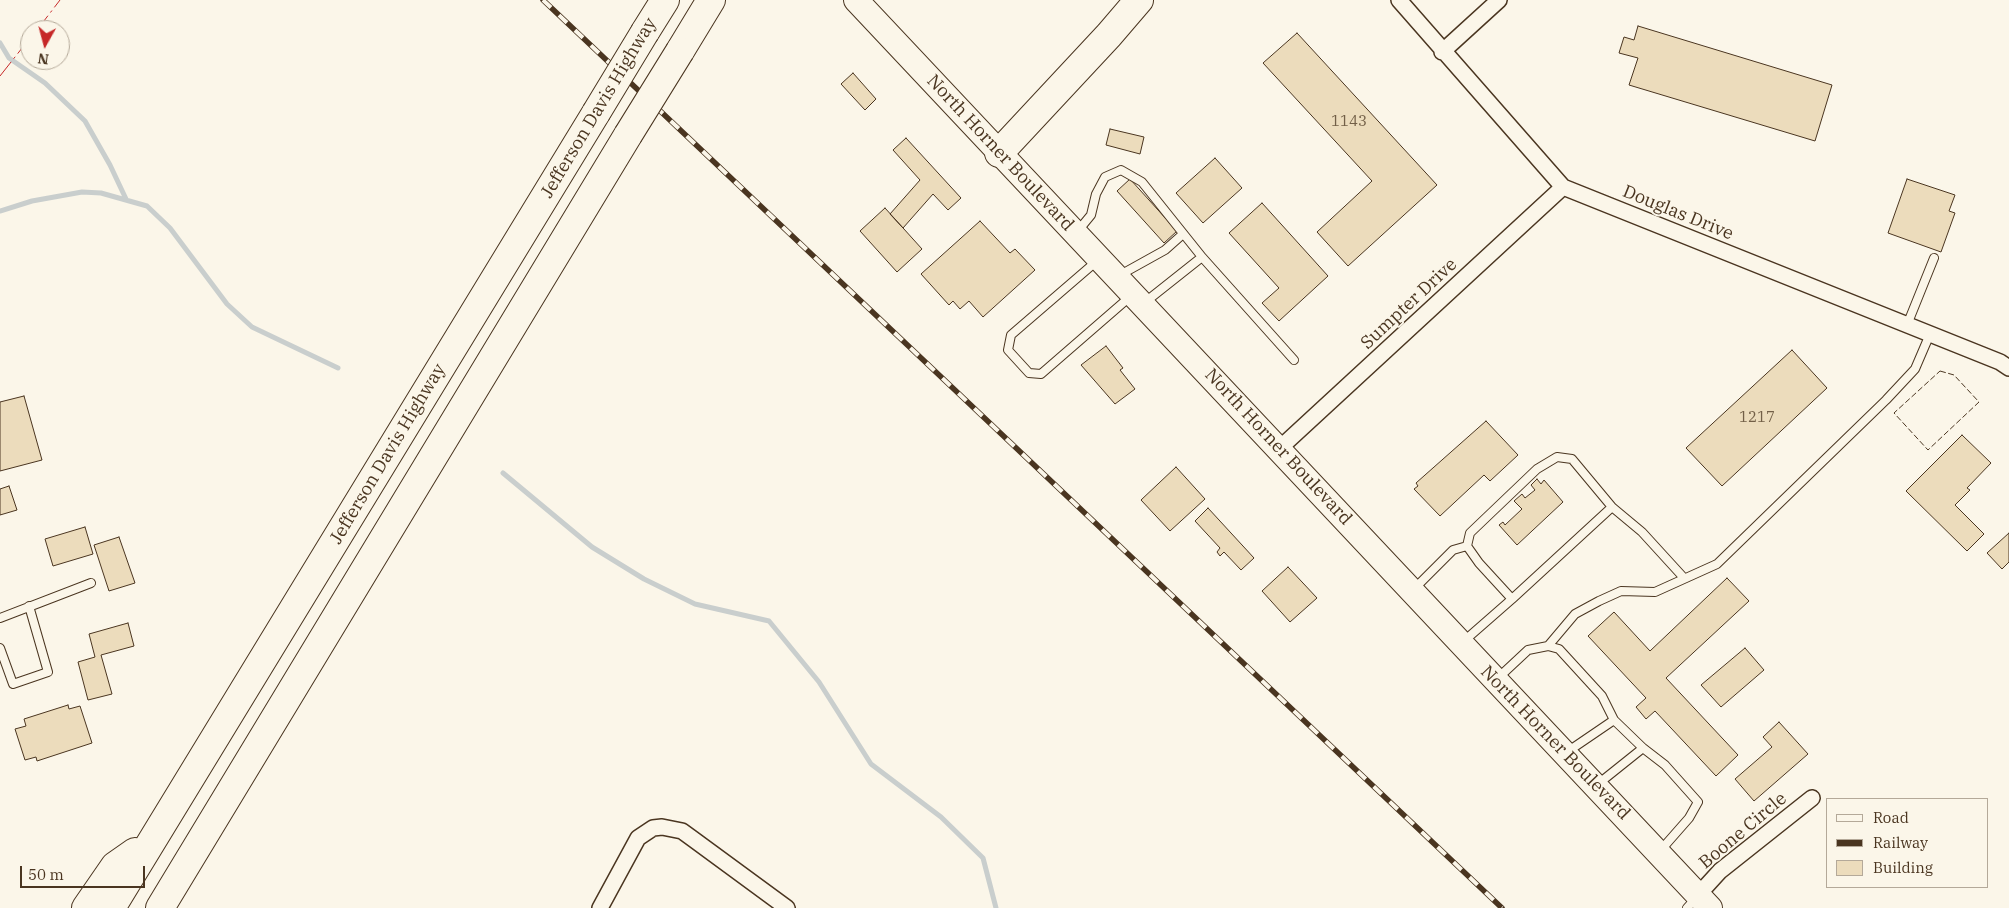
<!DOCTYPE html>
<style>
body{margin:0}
#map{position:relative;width:2009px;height:908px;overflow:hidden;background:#fbf6e9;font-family:"IBM Plex Serif",serif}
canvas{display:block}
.legend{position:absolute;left:1826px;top:798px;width:162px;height:90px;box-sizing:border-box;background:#fbf6e9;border:1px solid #b4a999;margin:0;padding:6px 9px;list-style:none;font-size:15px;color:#4a3520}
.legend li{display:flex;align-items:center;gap:10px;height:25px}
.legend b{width:25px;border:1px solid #b4a999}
.north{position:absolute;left:20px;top:20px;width:50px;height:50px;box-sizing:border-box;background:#fbf6e9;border:1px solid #b4a999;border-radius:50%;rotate:187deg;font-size:14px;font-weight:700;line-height:20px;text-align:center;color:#4a3520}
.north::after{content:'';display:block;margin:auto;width:18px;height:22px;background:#c62828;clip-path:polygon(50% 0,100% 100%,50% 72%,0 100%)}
.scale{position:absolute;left:20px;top:866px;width:125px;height:22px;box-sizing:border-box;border:2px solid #4a3520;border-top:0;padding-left:6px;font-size:15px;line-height:18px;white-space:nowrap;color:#4a3520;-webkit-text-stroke:4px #fbf6e9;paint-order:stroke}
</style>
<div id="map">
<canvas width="2009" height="908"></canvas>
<ul class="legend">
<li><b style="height:6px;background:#fbf6e9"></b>Road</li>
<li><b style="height:6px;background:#4a3520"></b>Railway</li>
<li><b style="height:14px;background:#ecdcbc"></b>Building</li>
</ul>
<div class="north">N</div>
<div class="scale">50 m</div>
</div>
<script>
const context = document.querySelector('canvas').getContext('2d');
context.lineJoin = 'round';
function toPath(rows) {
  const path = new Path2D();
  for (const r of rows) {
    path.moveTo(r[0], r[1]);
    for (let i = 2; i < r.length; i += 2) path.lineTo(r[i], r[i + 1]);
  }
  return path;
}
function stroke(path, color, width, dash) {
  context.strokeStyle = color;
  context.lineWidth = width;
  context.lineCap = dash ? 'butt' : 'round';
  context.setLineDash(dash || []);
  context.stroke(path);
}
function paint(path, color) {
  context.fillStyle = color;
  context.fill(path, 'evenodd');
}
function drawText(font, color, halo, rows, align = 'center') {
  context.font = font + ' "IBM Plex Serif",serif';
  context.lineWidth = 4;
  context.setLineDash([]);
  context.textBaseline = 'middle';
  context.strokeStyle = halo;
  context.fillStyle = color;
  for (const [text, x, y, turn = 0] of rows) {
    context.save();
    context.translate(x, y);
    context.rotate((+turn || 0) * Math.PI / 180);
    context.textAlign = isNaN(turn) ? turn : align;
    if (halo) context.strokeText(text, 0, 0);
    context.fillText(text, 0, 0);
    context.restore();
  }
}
const stream = toPath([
 [0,43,9,58,45,83,85,121,110,165,126,199],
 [0,211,32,201,82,192,101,193,147,206,170,228,227,304,252,327,338,368],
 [503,473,592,547,644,579,695,604,769,621,819,682,871,764,941,817,983,858,996,908]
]);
const building = toPath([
 [1638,26,1832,85,1815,141,1629,85,1638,58,1619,53,1624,37,1634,40,1638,26],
 [1297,33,1437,185,1348,266,1317,232,1372,181,1263,63,1297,33],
 [853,73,876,99,865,110,841,84,853,73],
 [1110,129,1144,137,1140,154,1106,145,1110,129],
 [906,138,961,198,948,210,933,194,903,228,890,214,920,180,893,150,906,138],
 [1215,158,1242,188,1203,223,1176,193,1215,158],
 [1130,179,1177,231,1164,243,1117,191,1130,179],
 [1907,179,1955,195,1949,211,1955,213,1941,252,1888,233,1907,179],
 [1262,203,1328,276,1279,321,1262,303,1279,288,1229,233,1262,203],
 [885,208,922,249,897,272,860,231,885,208],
 [980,221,1010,253,1015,249,1035,270,983,317,969,301,960,309,953,301,949,305,921,274,980,221],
 [1106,346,1123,368,1120,370,1135,389,1115,404,1081,365,1106,346],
 [1792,350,1827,388,1722,486,1686,448,1792,350],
 [24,396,42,460,0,471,0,402,24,396],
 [1486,421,1518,455,1490,481,1484,475,1440,516,1414,489,1418,486,1416,483,1486,421],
 [1962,435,1991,463,1967,488,1970,490,1955,505,1984,534,1967,551,1906,491,1962,435],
 [1176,467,1205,499,1170,531,1141,500,1176,467],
 [1537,479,1541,484,1544,480,1563,502,1517,545,1499,525,1503,522,1505,525,1522,509,1514,501,1522,494,1525,498,1535,490,1531,485,1537,479],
 [9,486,17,510,0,515,0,489,9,486],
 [1208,508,1254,558,1241,570,1224,552,1220,556,1217,552,1220,548,1195,521,1208,508],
 [85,527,93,554,53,566,45,539,85,527],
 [2009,533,2009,562,2002,569,1987,553,2009,533],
 [119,537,135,583,109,591,94,545,119,537],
 [1288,567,1317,598,1290,622,1262,591,1288,567],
 [1727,578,1749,601,1666,678,1738,755,1716,776,1655,711,1646,719,1636,707,1646,698,1588,636,1614,612,1650,651,1727,578],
 [128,623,134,646,101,655,112,694,88,700,78,662,95,657,89,634,128,623],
 [1745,648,1764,670,1721,707,1701,685,1745,648],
 [68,705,69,709,80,706,92,743,37,761,36,757,25,760,15,729,26,726,24,719,68,705],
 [1779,722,1808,754,1754,801,1735,779,1772,747,1763,737,1779,722]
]);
const service = toPath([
 [1077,232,1091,215,1096,194,1105,177,1121,170,1142,182,1202,257],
 [1098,260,1011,335,1008,350,1029,373,1041,374,1132,295],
 [1120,275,1165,250,1183,234],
 [1144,303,1202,257,1294,360],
 [1907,325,1934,258],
 [1612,507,1642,532,1684,578],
 [1413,590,1453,550,1467,546],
 [0,618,91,583],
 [1464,641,1512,599,1612,507,1572,459,1557,457,1537,469,1470,533,1467,546,1479,563,1512,599],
 [1548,646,1575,614,1599,601,1621,591,1655,592,1717,564,1886,400,1915,369,1930,334],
 [0,648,13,684,48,672,29,606],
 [1498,678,1528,650,1548,646,1559,649,1602,696,1614,720],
 [1567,752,1614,720,1643,748],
 [1598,784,1643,748,1665,765,1698,802,1689,818,1660,851],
 [1687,908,1696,898]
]);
const minor = toPath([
 [1399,0,1563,187,2000,362,2009,368],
 [1442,52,1499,0],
 [1280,448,1563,187],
 [1699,894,1720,871,1812,798],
 [600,908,638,838,653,828,662,827,682,831,693,839,787,908]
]);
const primary = toPath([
 [856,0,1710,908]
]);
const motorway = toPath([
 [645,32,665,0],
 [680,51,711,0],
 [999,153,1109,35,1139,0],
 [86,908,115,866,135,852],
 [111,908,596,113],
 [160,908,628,135]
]);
const rail = toPath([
 [543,0,1502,908]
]);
const motorwayBridge = toPath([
 [596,113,645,32],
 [628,135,680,51]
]);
const fence = toPath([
 [1940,371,1954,375,1979,402,1928,450,1894,413,1940,371]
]);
const power = toPath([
 [37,30,60,0],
 [0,76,30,38]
]);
const numberNames = [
 ["1143",1349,122],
 ["1217",1757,418]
];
const streetNames = [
 ["Jefferson Davis Highway",599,108,-59],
 ["North Horner Boulevard",1000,153,47],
 ["Douglas Drive",1678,213,22],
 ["Sumpter Drive",1409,304,-43],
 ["North Horner Boulevard",1278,447,47],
 ["Jefferson Davis Highway",388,454,-59],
 ["North Horner Boulevard",1555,743,46],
 ["Boone Circle",1743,831,-40]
];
stroke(stream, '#c9cecd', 5);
paint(building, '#ecdcbc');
stroke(building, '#4a3520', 1);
stroke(service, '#4a3520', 10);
stroke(minor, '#4a3520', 18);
stroke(primary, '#4a3520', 26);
stroke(motorway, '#4a3520', 30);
stroke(service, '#fbf6e9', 8);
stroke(minor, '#fbf6e9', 15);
stroke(primary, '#fbf6e9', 24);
stroke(motorway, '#fbf6e9', 28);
stroke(rail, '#4a3520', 5.5);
stroke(rail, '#fbf6e9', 4, [11]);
stroke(motorwayBridge, '#4a3520', 30, []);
stroke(motorwayBridge, '#fbf6e9', 28);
stroke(fence, '#4a3520', 1, [6, 2.5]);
stroke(power, '#c62828', 1, [18, 4, 2.5, 4]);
drawText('15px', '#725f47', null, numberNames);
drawText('18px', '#4a3520', '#fbf6e9', streetNames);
</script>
